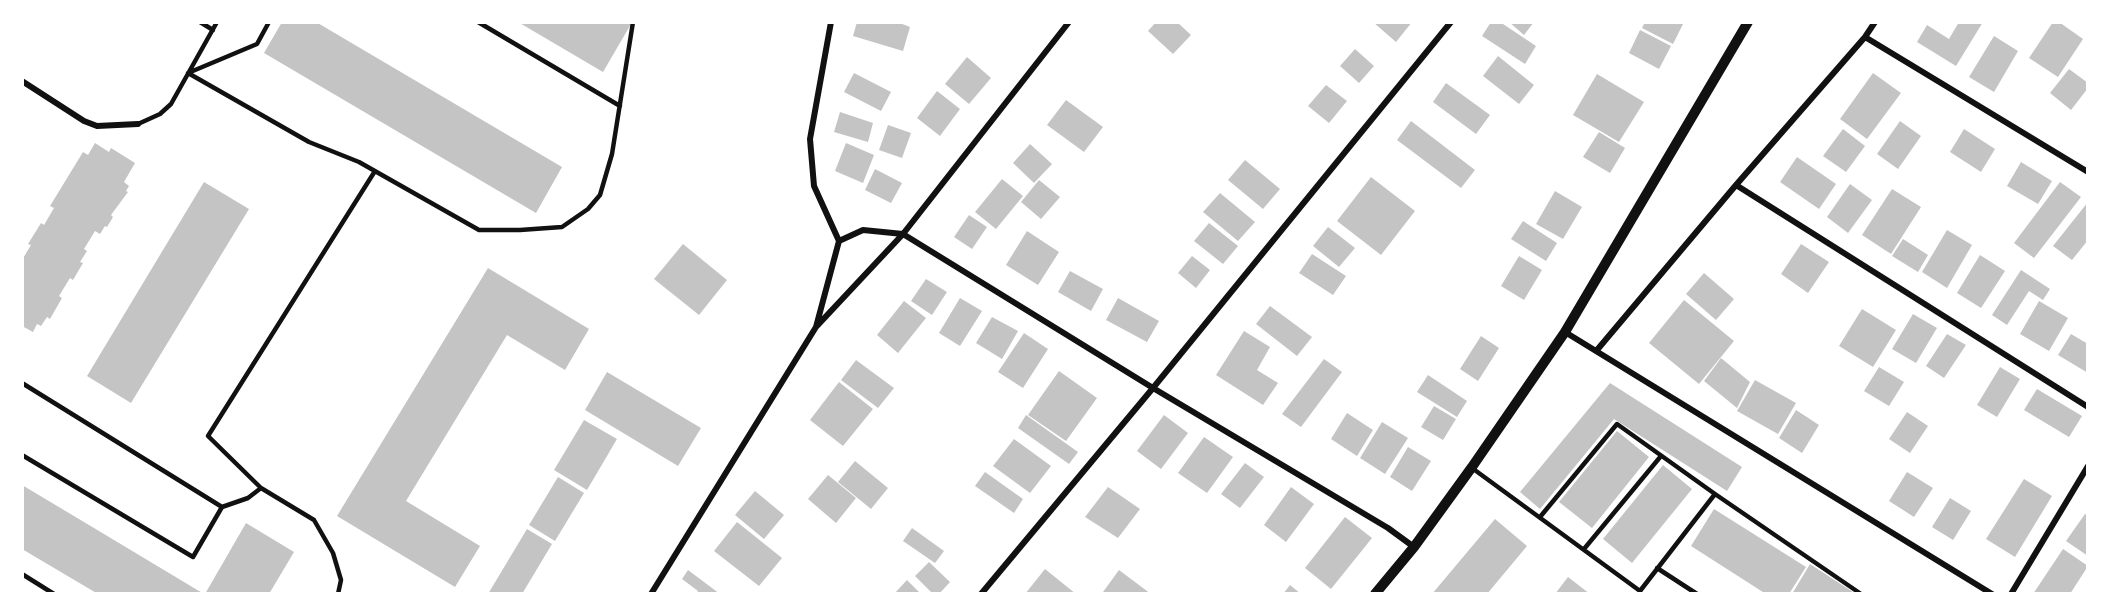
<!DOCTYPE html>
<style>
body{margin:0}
#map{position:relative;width:2110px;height:616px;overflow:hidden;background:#fff;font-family:"Source Serif 4",serif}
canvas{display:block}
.frame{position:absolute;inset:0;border:24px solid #fff;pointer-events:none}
</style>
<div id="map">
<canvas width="2110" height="616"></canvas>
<div class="frame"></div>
</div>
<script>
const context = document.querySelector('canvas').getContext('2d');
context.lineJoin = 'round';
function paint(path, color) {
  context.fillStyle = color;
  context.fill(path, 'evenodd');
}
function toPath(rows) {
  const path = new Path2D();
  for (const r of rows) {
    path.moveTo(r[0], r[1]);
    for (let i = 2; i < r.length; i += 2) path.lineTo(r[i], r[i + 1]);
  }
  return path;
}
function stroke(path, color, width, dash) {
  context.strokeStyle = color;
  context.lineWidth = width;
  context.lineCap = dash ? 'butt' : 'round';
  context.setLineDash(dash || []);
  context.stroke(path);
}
const building = toPath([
 [282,22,316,22,562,167,536,213,264,53],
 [518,22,628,22,631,24,603,72],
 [857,22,897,22,910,27,903,51,853,36],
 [1156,22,1177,22,1191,35,1173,54,1148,31],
 [1373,22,1412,22,1396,42],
 [1491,22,1500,22,1536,46,1525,64,1482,36],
 [1509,22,1534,22,1524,35],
 [1645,22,1684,22,1673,44,1642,28],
 [1959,22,1983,22,1956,66,1917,42,1927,25,1949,39],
 [2053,22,2059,22,2083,39,2058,77,2029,58],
 [1640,30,1671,46,1659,69,1629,53],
 [1994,36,2018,51,1994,92,1969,77],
 [1355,49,1374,66,1359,83,1340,66],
 [1498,56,1534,85,1519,104,1483,76],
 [967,57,991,78,969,104,945,84],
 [2069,69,2088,83,2088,88,2071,110,2050,93],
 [854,73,891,92,881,111,844,92],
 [1873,73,1901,93,1867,139,1840,119],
 [1597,74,1644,102,1619,142,1573,115],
 [1446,83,1490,115,1476,134,1433,102],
 [1326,85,1347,101,1329,123,1308,106],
 [937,91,960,109,940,136,917,118],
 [1066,100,1103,127,1084,152,1047,125],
 [840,112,873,123,868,142,834,132],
 [1411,121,1475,170,1461,188,1397,140],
 [1900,121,1921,136,1898,169,1877,154],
 [888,125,911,133,902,158,879,150],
 [1843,129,1865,146,1846,172,1823,156],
 [1964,129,1995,149,1981,172,1950,152],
 [1599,132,1625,148,1610,173,1583,157],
 [95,143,109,152,111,148,135,163,124,182,129,186,126,191,128,192,111,215,113,217,107,227,105,226,100,234,95,231,84,249,87,251,80,262,83,263,73,280,70,278,59,296,62,298,50,319,47,317,41,326,37,324,33,332,22,326,22,260,31,245,28,244,41,223,44,225,54,208,50,206,83,152,88,155],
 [846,143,874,155,863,183,835,171],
 [1030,144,1052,164,1034,183,1013,163],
 [1797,157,1836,184,1819,209,1780,182],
 [1245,160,1280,189,1263,209,1228,180],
 [2021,162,2052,181,2038,204,2007,186],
 [875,169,902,183,891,203,865,190],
 [1371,177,1415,211,1381,255,1337,221],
 [1002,179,1023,196,996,229,975,212],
 [1039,180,1060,197,1041,219,1021,202],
 [204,182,249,209,131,403,87,376],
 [2060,182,2081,197,2034,258,2014,243],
 [1850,184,1872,200,1848,233,1827,217],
 [1892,189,1921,207,1891,254,1862,235],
 [1555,191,1582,207,1563,239,1536,224],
 [1220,193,1255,222,1238,241,1203,212],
 [2088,202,2088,240,2072,260,2053,246],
 [969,215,987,227,972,249,954,237],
 [1523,221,1557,243,1546,261,1511,239],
 [1209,223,1238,246,1223,264,1194,241],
 [1328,227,1355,248,1339,267,1313,246],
 [1947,230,1972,245,1947,288,1922,272],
 [1027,231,1059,252,1038,285,1006,265],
 [1903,239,1928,255,1918,272,1892,256],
 [683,244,727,280,699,315,654,279],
 [1801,244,1829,262,1808,293,1781,274],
 [1312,254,1346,276,1333,295,1299,273],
 [1980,255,2005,271,1981,308,1957,293],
 [1192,256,1210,270,1196,288,1178,273],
 [1519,256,1542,270,1524,300,1501,286],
 [488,268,589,329,565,370,507,335,406,501,480,546,455,587,337,516],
 [2021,270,2050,289,2043,300,2029,291,2007,325,1992,315],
 [1070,271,1103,289,1091,311,1058,292],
 [1704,273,1734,299,1716,320,1686,294],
 [926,279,947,292,932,315,911,301],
 [960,298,982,311,960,346,939,333],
 [1118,298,1159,321,1147,342,1106,320],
 [1684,300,1734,341,1699,384,1649,343],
 [904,301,926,318,898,353,877,335],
 [2039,301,2068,318,2049,351,2020,334],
 [1270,306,1312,337,1297,356,1256,324],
 [1862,309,1896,330,1873,367,1839,346],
 [1913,314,1937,328,1916,363,1892,349],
 [992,317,1018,331,1002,359,976,343],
 [1244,331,1270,347,1257,370,1278,383,1263,405,1216,375],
 [1024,333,1048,349,1023,388,998,372],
 [1947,334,1966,345,1944,378,1926,366],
 [2071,334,2088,344,2088,373,2058,355],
 [1481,336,1499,348,1478,381,1460,369],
 [1721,358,1750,382,1737,408,1704,381],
 [1324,359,1342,372,1301,427,1282,414],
 [856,360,894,388,878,408,841,380],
 [1879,367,1904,382,1889,406,1864,391],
 [2000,367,2020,379,1997,417,1977,405],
 [1059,371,1097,398,1066,441,1028,415],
 [607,372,701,428,678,466,585,410],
 [1428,375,1467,401,1457,417,1417,392],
 [1755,380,1796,403,1778,434,1737,411],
 [839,382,873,409,843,446,810,420],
 [1610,383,1742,467,1727,491,1614,419,1540,509,1520,492],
 [2037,389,2082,416,2069,437,2024,410],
 [1434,406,1456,419,1443,440,1421,427],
 [1796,410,1819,425,1802,453,1779,438],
 [1907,412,1928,426,1910,453,1889,439],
 [1347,413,1373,430,1357,456,1331,439],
 [1026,415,1078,452,1069,464,1018,428],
 [1164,415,1188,433,1161,469,1137,451],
 [584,420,617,439,587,490,554,470],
 [1382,422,1408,438,1385,474,1360,458],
 [1617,431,1649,457,1592,528,1559,502],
 [1204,437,1233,457,1207,493,1178,473],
 [1014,439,1051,466,1030,493,993,466],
 [1408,447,1431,461,1412,491,1390,477],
 [855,461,888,488,871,509,838,482],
 [1245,463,1264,477,1240,508,1221,494],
 [1663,465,1692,489,1632,563,1603,539],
 [985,472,1023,499,1014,513,975,486],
 [1907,472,1933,488,1914,517,1889,501],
 [828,475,856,498,836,523,808,499],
 [558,477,584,493,555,541,529,525],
 [2024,479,2052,496,2015,557,1986,539],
 [22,485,99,531,204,594,98,594,22,549],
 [1108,487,1140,509,1118,538,1085,517],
 [1291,487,1314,504,1286,542,1264,525],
 [755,491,784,515,764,539,735,515],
 [1950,498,1971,511,1953,540,1932,527],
 [1714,509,1806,567,1789,594,1766,594,1691,546],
 [2085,514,2088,516,2088,556,2066,541],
 [1345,517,1372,538,1331,589,1305,568],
 [1495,519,1527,546,1487,594,1432,594],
 [737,522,782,558,759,586,714,551],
 [246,523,294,552,269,594,205,594],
 [912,528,944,551,935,563,903,541],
 [527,529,552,544,522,594,488,594],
 [2063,549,2088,566,2070,594,2033,594],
 [929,562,950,582,939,594,933,594,915,576],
 [1810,564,1856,594,1792,594],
 [1045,569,1076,594,1025,594],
 [688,570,720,594,696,594,698,591,682,579],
 [1119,570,1151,594,1106,594,1103,592],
 [1568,577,1590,594,1555,594],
 [907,580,921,594,894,594],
 [1290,585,1301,594,1283,594]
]);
const service = toPath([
 [200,22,213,30],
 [478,22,620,106],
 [188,73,309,142,359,162,479,230,520,230,562,227,588,209,600,195,612,154,633,22],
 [188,73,257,44,269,22],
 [138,124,160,114,171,104,217,22],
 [22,383,222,507,193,557,22,455],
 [1472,468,1640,591,1715,494],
 [222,507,248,498,261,488],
 [1540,517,1617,424,1715,494,1861,594],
 [1584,549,1661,456],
 [1657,568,1697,594],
 [22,574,54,594],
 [338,594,341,580,333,553,314,520,261,488,208,436,375,171]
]);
const minor = toPath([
 [1865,37,2088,172],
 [22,81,84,121,97,126,138,124],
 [1736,185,2088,407],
 [839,241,863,230,903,234,1153,388,1388,528,1414,547],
 [816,327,839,241,814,186,810,139,831,22],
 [1565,332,1992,594],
 [1597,350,1736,185,1865,37,1875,22],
 [651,594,816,327,903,234,1069,22],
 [981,594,1153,388,1451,22],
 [2011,594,2088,466]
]);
const tertiary = toPath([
 [1375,594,1414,547,1472,467,1565,332,1748,22]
]);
paint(building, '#c4c4c4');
stroke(service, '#111', 4.5);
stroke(minor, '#111', 6);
stroke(tertiary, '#111', 10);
</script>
